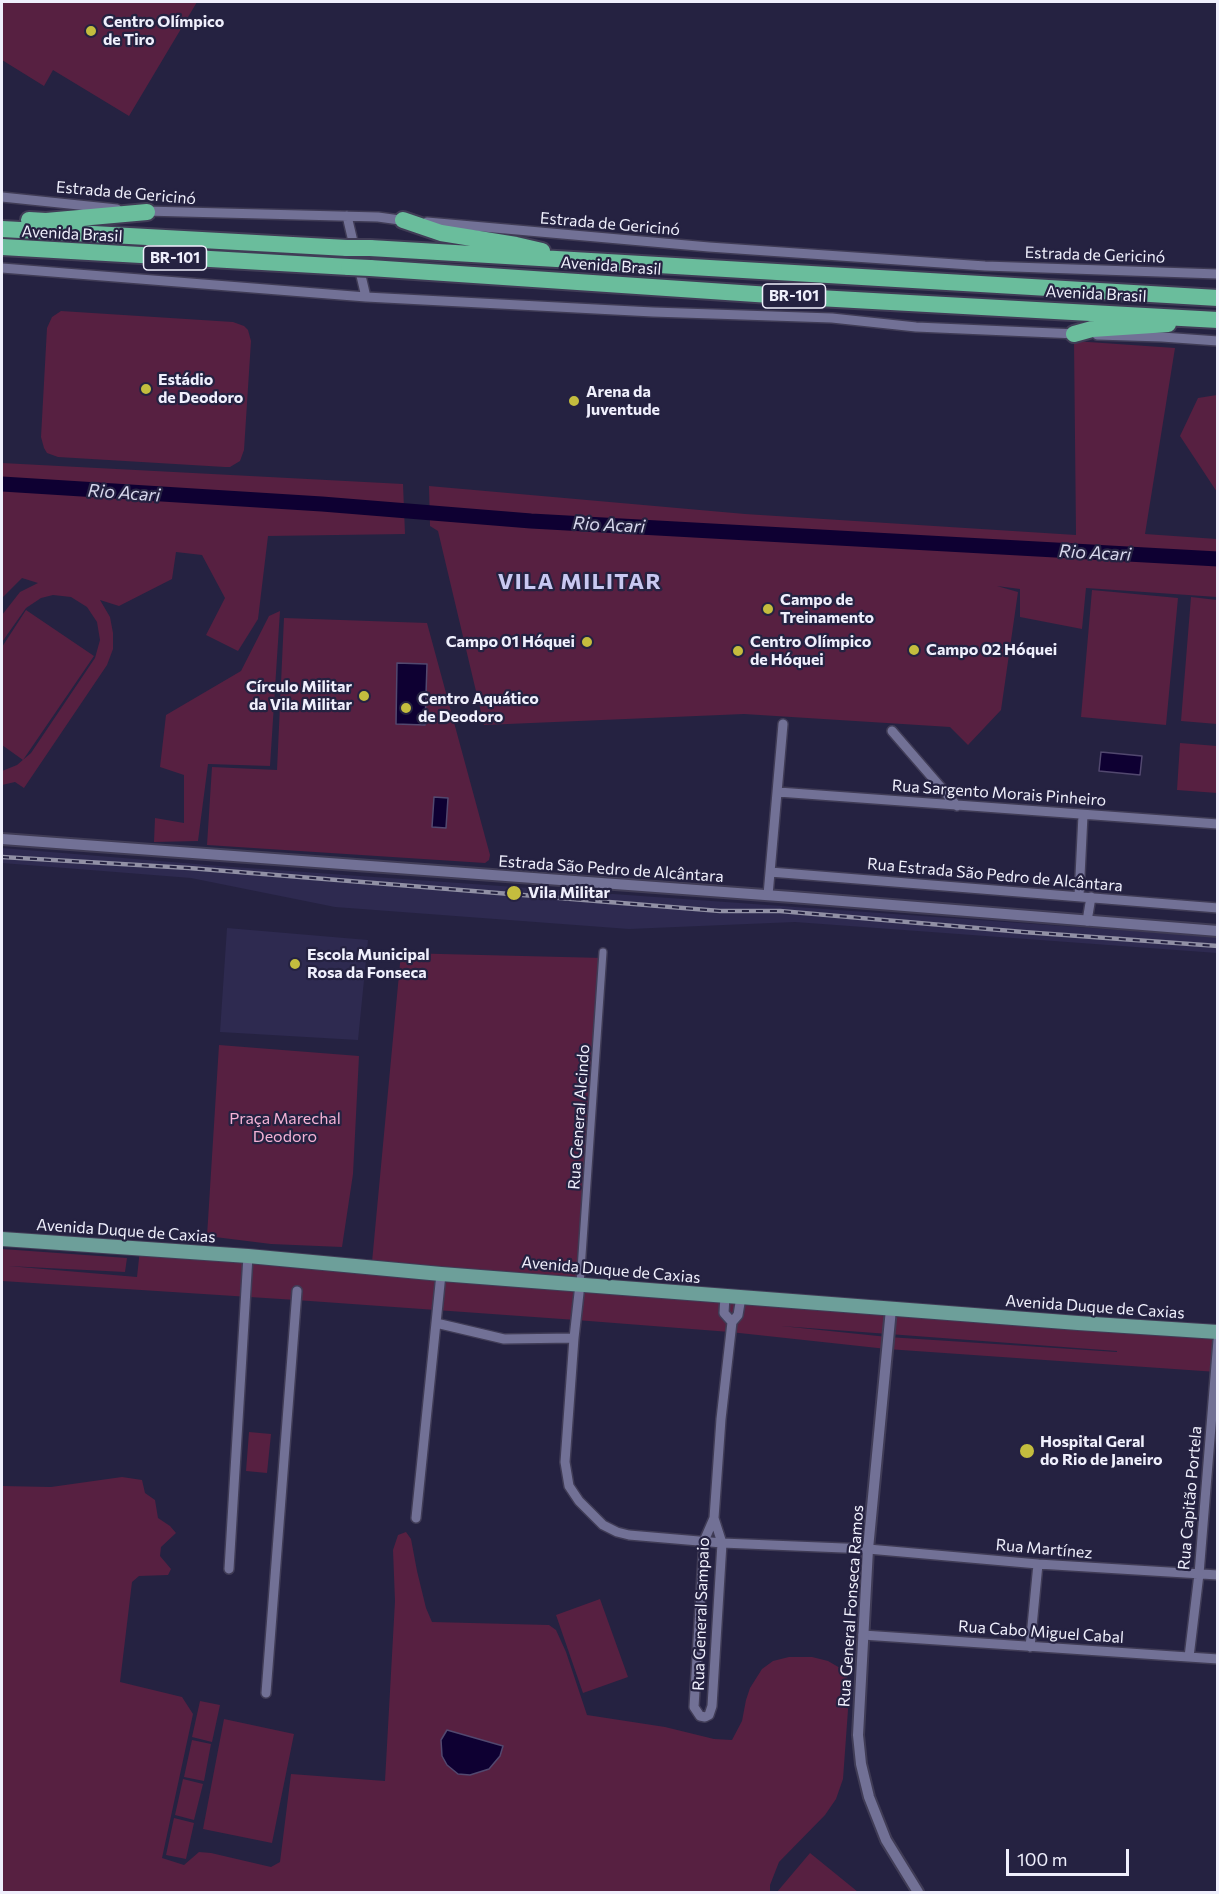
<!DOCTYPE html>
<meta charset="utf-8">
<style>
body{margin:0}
#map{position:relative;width:1219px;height:1894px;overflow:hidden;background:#252241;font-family:Commissioner,sans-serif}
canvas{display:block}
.frame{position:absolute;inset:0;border:3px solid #efeffc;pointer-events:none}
.scale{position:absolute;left:1006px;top:1849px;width:123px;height:27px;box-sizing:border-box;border:3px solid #efeffc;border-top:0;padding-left:8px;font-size:18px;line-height:21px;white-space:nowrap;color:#efeffc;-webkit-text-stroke:4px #252241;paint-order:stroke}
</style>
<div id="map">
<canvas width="1219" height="1894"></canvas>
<div class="frame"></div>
<div class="scale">100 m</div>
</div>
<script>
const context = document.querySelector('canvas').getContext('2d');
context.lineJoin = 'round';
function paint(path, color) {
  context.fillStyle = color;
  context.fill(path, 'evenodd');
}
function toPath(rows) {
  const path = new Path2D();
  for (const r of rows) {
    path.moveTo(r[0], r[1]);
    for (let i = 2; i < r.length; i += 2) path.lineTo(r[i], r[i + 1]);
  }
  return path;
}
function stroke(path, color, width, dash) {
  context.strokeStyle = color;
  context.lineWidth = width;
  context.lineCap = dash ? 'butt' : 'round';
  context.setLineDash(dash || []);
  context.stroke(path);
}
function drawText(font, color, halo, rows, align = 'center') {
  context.font = font + ' Commissioner,sans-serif';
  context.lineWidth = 4.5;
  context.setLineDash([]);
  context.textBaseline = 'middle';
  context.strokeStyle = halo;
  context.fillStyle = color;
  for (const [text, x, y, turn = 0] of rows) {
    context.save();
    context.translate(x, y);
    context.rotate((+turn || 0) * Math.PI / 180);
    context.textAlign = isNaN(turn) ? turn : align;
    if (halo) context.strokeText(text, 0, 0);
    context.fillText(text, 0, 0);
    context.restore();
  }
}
const built = toPath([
 [2,848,220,866,1217,937,1217,953,795,922,629,929,335,907,191,878,2,863],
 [227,928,368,940,358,1040,220,1032]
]);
const green = toPath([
 [2,2,197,2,129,116,53,70,44,86,2,60],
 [61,311,233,322,244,326,248,330,251,341,244,450,240,461,230,467,225,467,58,457,47,453,44,448,41,437,47,328,52,317],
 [1074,341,1175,348,1145,534,1217,539,1217,597,1086,588,1082,629,1020,617,1020,589,997,586,1018,592,1001,710,968,745,950,727,744,714,484,725,438,531,430,526,429,486,745,514,1076,535],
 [1217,395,1218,395,1217,492,1180,436,1198,398],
 [2,463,403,484,405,534,268,536,258,619,238,651,206,635,225,598,202,555,176,552,172,579,119,606,100,600,110,617,113,633,113,649,107,665,24,788,15,782,2,785,2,771,17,765,31,753,95,658,100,640,97,622,87,607,71,597,53,595,41,598,26,608,2,642,2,615,20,592,38,583,22,578,2,598],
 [1092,590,1178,598,1166,725,1081,717],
 [1191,597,1217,600,1217,724,1181,721],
 [26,610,94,656,23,760,2,745,2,647],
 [280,611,270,766,208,764,198,841,154,842,155,818,184,823,184,775,160,767,166,715,241,671,269,616],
 [284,618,427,623,490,855,489,860,485,863,207,845,212,767,277,770],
 [1180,743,1217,746,1217,793,1177,790],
 [401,953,604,958,581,1283,1217,1331,1217,1372,887,1349,730,1332,576,1320,296,1300,2,1281,2,1249,127,1258,125,1272,8,1266,137,1277,140,1249,372,1262],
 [781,1326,1117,1351,1117,1352,888,1337],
 [219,1045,359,1056,353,1174,342,1247,271,1244,207,1236],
 [249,1432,271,1434,267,1473,246,1471],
 [122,1477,142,1480,145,1493,155,1500,158,1518,170,1526,176,1533,161,1547,160,1556,171,1569,168,1575,139,1576,132,1582,120,1682,182,1697,193,1714,162,1858,184,1865,199,1852,211,1853,271,1867,280,1862,291,1774,385,1781,395,1601,393,1550,398,1535,406,1532,411,1539,417,1571,426,1608,432,1622,549,1625,556,1630,566,1652,587,1715,665,1727,714,1739,732,1740,742,1721,746,1700,750,1688,762,1669,773,1661,789,1657,812,1657,828,1661,840,1668,848,1679,849,1696,843,1779,836,1799,825,1815,779,1862,770,1885,770,1892,2,1892,2,1486,51,1487],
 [600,1599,628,1677,583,1693,556,1615],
 [200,1701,220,1705,212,1742,192,1737],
 [224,1719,294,1734,272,1843,203,1829],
 [192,1740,211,1744,204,1781,184,1777],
 [183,1779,203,1784,194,1820,175,1815],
 [174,1818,194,1823,186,1859,166,1855],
 [810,1853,858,1892,777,1892]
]);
const water = toPath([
 [397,663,427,664,425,725,396,724,397,663],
 [1101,752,1142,756,1140,775,1099,771,1101,752],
 [434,797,448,798,446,828,432,827,434,797],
 [447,1730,503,1746,500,1756,489,1769,470,1775,458,1774,447,1765,442,1756,441,1740,447,1730]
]);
const river = toPath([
 [2,484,322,504,531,521,1218,559]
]);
const pedestrian = toPath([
 [580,1284,603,952]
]);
const minor = toPath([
 [2,197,117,209],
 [145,211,378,217,407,221],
 [347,216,366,297],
 [427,222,709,247,985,266,1218,274],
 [2,268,366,297,653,312,832,318,916,327,1077,334],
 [1097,335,1162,337,1218,341],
 [892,731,957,806],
 [778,792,1218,824],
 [770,872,1218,908],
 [768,895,783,724],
 [1079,896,1083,815],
 [1087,921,1091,897],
 [580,1284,574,1338,565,1462,569,1486,579,1501,603,1525,617,1532,629,1535,722,1543,868,1549,1038,1564,1218,1575],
 [725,1296,724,1313,732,1322],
 [436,1323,504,1339,574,1338],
 [416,1518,441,1274],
 [714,1518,722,1543,712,1706,709,1715,705,1717,700,1716,694,1707,704,1541,714,1518,721,1419,732,1322,738,1315,741,1297],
 [229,1569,248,1256],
 [863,1635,1218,1659],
 [1030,1647,1038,1564],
 [1189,1657,1199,1574,1218,1340],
 [266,1693,297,1291]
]);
const tertiary = toPath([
 [2,839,792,897,1218,931],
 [891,1309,868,1549,858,1735,861,1764,869,1797,886,1840,918,1892]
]);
const primary = toPath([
 [2,1239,248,1256,441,1274,1078,1323,1218,1332]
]);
const motorway = toPath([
 [29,220,46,221,147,212],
 [403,220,441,233,516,245,542,251],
 [2,229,347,248],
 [2,247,349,267],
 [370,248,1218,298],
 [370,268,800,297,1218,320],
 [1074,334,1092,329,1168,324]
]);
const rail = toPath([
 [2,857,189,868,720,911,780,911,1023,932,1218,946]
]);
const motorwayBridge = toPath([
 [347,248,370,248],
 [349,267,370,268]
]);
const markers = [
 [91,31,6,"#c4bd3e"],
 [146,389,6,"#c4bd3e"],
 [574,401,6,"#c4bd3e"],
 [768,609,6,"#c4bd3e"],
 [587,642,6,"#c4bd3e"],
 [914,650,6,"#c4bd3e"],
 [738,651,6,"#c4bd3e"],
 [364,696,6,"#c4bd3e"],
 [406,708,6,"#c4bd3e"],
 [514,893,8,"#c4bd3e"],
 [295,964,6,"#c4bd3e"],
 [1027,1451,8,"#c4bd3e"]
];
const shields = [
 [175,258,63],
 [794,296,63]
];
const shieldNames = [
 ["BR-101",175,258],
 ["BR-101",794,296]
];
const poiNames = [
 ["Centro Olímpico",103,22],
 ["de Tiro",103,40],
 ["Estádio",158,380],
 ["de Deodoro",158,398],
 ["Arena da",586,392],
 ["Juventude",586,410],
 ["Campo de",780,600],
 ["Treinamento",780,618],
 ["Campo 01 Hóquei",575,642,"right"],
 ["Centro Olímpico",750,642],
 ["de Hóquei",750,660],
 ["Campo 02 Hóquei",926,650],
 ["Círculo Militar",352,687,"right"],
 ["da Vila Militar",352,705,"right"],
 ["Centro Aquático",418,699],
 ["de Deodoro",418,717],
 ["Vila Militar",528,893],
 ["Escola Municipal",307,955],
 ["Rosa da Fonseca",307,973],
 ["Hospital Geral",1040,1442],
 ["do Rio de Janeiro",1040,1460]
];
const streetNames = [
 ["Estrada de Gericinó",126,193,5],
 ["Estrada de Gericinó",610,224,5],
 ["Avenida Brasil",72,234,3],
 ["Estrada de Gericinó",1095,255,2],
 ["Avenida Brasil",611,266,4],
 ["Avenida Brasil",1096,294,3],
 ["Rua Sargento Morais Pinheiro",999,793,4],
 ["Estrada São Pedro de Alcântara",611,869,4],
 ["Rua Estrada São Pedro de Alcântara",995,875,5],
 ["Rua General Alcindo",579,1117,-86],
 ["Avenida Duque de Caxias",126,1231,4],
 ["Avenida Duque de Caxias",611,1270,5],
 ["Avenida Duque de Caxias",1095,1307,4],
 ["Rua Capitão Portela",1190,1498,-85],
 ["Rua Martínez",1044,1549,5],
 ["Rua General Fonseca Ramos",851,1606,-86],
 ["Rua General Sampaio",701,1614,-88],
 ["Rua Cabo Miguel Cabal",1041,1632,4]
];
const parkNames = [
 ["Praça Marechal",285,1119],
 ["Deodoro",285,1137]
];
const waterNames = [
 ["Rio Acari",124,493,4],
 ["Rio Acari",609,525,3],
 ["Rio Acari",1095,553,3]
];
const districtNames = [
 ["VILA MILITAR",580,582]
];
paint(built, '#2e2a50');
paint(green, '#572041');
paint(water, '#0e0032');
stroke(water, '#52486f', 1.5);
stroke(river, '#0e0032', 15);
stroke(pedestrian, '#403c56', 10);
stroke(minor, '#403c56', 12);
stroke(tertiary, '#403c56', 14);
stroke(primary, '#403c56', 16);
stroke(motorway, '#403c56', 20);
stroke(pedestrian, '#727196', 7);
stroke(minor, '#727196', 9);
stroke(tertiary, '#727196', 10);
stroke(primary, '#6d9f9a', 14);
stroke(motorway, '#6abd9c', 16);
stroke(rail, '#9190a5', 4.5);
stroke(rail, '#252241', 2, [7]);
stroke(motorwayBridge, '#403c56', 20, []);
stroke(motorwayBridge, '#6abd9c', 16);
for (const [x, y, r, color] of markers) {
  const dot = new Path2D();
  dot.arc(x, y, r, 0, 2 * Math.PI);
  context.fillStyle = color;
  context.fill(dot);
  stroke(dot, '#252241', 2);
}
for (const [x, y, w] of shields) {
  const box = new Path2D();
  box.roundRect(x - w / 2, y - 12, w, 24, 4.5);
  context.fillStyle = '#252241';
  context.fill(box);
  stroke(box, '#efeffc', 1.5);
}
drawText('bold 15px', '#efeffc', null, shieldNames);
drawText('bold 16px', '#efeffc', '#252241', poiNames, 'left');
drawText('16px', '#efeffc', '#252241', streetNames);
drawText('16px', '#f5b3d6', '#252241', parkNames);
drawText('italic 18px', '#d8d8ed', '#252241', waterNames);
context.letterSpacing = '1.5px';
drawText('bold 22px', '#c9c8f1', '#252241', districtNames);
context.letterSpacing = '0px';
</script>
